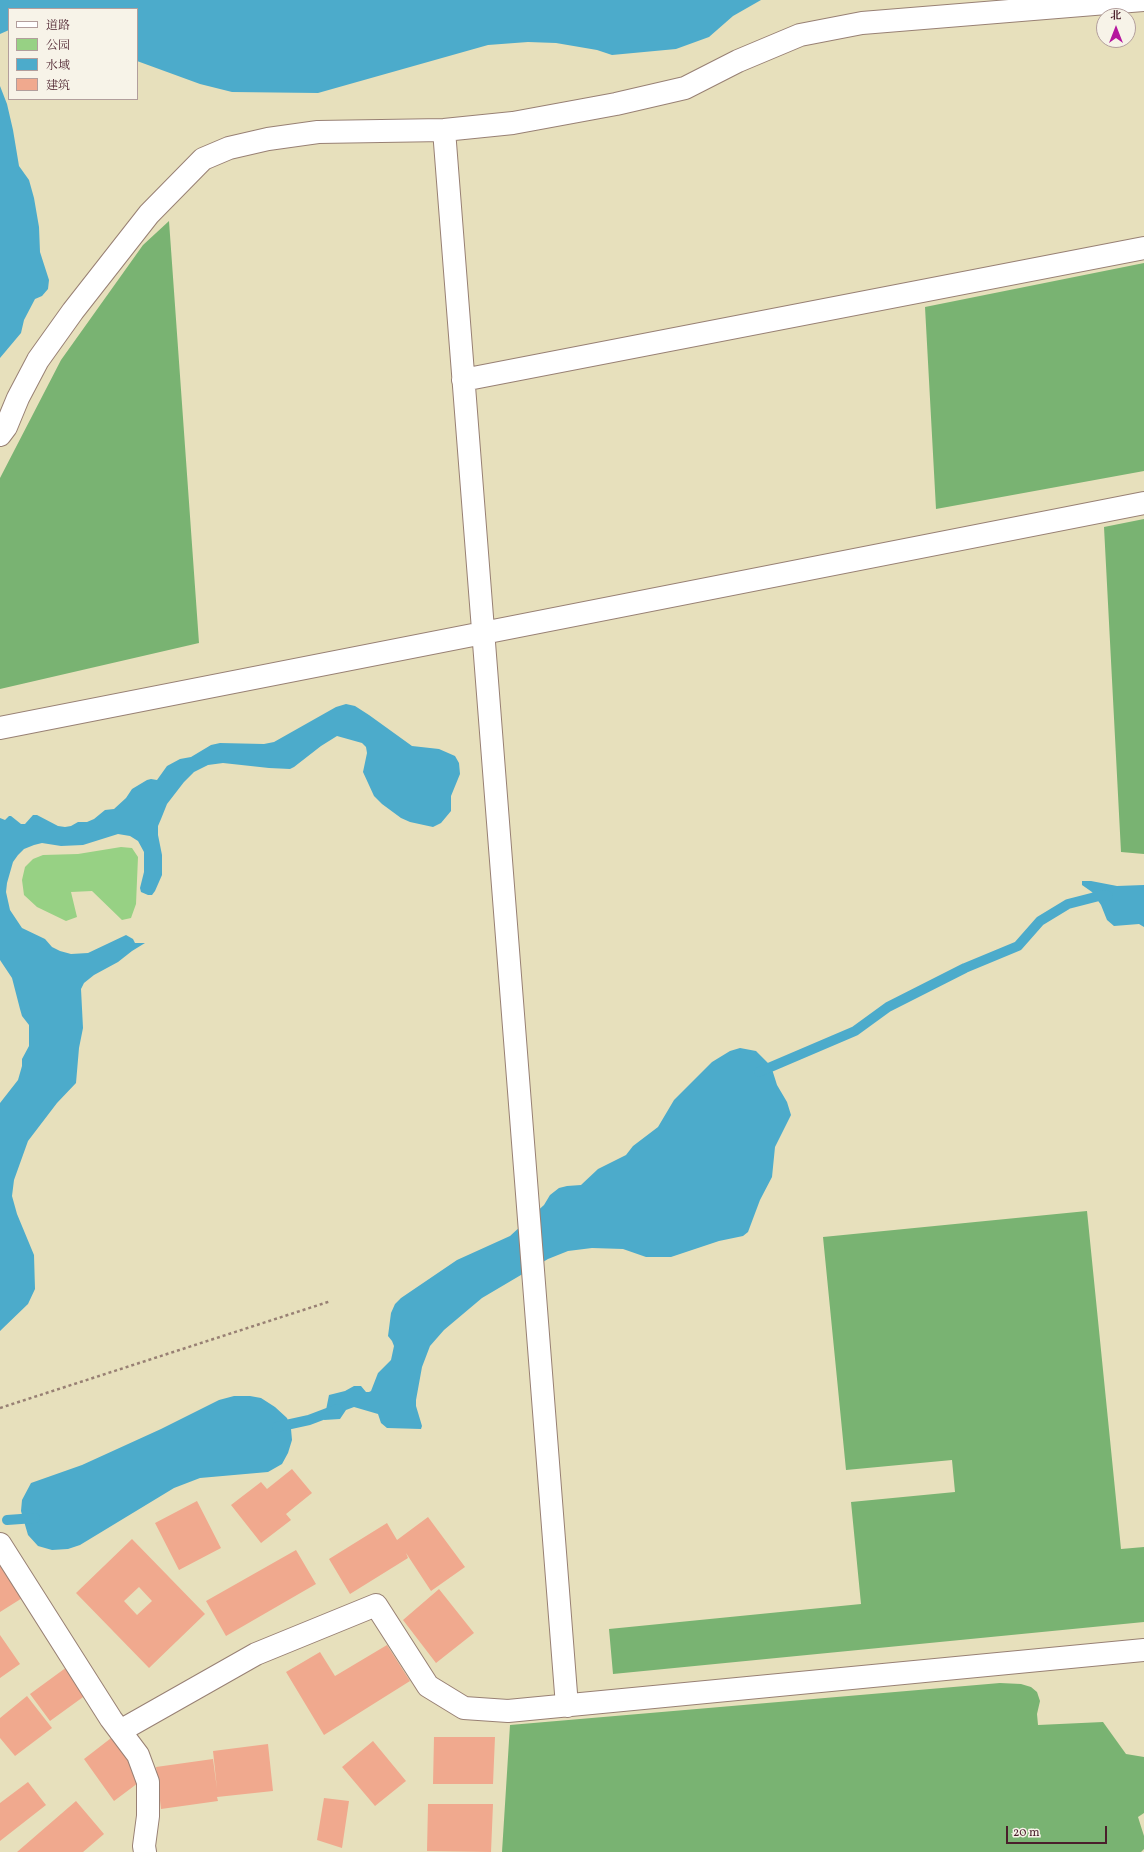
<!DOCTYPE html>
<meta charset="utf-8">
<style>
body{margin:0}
#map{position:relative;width:1144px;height:1852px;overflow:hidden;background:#e7e0bc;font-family:Vollkorn,"Noto Serif SC",serif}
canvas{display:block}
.legend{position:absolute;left:8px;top:8px;width:130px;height:92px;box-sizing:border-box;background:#f7f3e8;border:1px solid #b29e9c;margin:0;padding:5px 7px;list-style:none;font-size:12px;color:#4a1f2b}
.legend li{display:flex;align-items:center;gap:8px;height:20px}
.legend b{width:20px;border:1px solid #b29e9c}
.north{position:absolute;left:1096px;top:8px;width:40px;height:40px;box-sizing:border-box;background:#f7f3e8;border:1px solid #b29e9c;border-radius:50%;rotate:0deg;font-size:11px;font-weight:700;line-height:16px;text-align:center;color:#4a1f2b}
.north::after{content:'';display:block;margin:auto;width:14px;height:18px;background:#b5179e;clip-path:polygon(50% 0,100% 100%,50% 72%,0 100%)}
.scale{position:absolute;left:1006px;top:1826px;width:101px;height:18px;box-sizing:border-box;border:2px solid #4a1f2b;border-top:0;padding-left:5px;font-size:12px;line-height:14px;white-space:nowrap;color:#4a1f2b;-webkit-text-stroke:3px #f7f3e8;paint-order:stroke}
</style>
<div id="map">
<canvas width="1144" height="1852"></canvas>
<ul class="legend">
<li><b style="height:5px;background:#fff"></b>道路</li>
<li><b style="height:11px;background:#97d184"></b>公园</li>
<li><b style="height:11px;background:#4cabcb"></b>水域</li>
<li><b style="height:11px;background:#f0a98e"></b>建筑</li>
</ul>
<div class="north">北</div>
<div class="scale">20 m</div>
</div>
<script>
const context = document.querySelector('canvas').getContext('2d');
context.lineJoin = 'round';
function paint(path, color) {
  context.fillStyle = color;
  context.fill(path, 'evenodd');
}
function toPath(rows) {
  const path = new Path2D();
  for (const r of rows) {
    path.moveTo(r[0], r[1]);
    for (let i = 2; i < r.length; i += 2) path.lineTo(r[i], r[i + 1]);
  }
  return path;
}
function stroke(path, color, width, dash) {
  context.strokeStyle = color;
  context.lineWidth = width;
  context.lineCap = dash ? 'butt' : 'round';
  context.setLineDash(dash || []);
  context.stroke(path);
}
const green = toPath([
 [121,847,132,848,138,857,136,904,131,918,122,920,92,891,71,892,77,917,66,921,37,907,24,895,22,880,25,867,33,859,43,855,78,854]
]);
const forest = toPath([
 [169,221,199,643,0,689,0,478,61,360,143,245],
 [1144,263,1144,471,936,509,925,307],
 [1144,519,1144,854,1121,852,1104,527],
 [1087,1211,1121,1549,1144,1547,1144,1622,613,1674,609,1629,861,1604,851,1502,955,1492,952,1460,846,1470,823,1237],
 [1000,1683,1021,1684,1031,1687,1037,1692,1040,1701,1037,1714,1038,1725,1103,1722,1126,1754,1144,1757,1144,1813,1138,1817,1144,1836,1144,1849,1141,1852,502,1852,510,1725]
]);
const water = toPath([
 [0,0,761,0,733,16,709,37,676,49,612,55,597,50,556,43,528,42,488,45,318,93,232,92,200,84,137,61,137,9,9,9,9,30,0,34],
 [0,86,7,104,13,130,19,166,29,180,34,198,39,227,40,252,49,280,48,289,42,296,35,299,24,320,21,333,0,358],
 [346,704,355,706,369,715,412,746,439,749,455,756,459,763,460,774,451,796,451,811,441,823,433,827,410,822,401,818,382,804,374,796,363,772,367,753,366,747,362,743,337,736,321,746,294,767,290,769,269,768,223,763,208,765,194,772,184,782,167,804,161,819,158,826,158,835,162,855,162,875,155,891,152,895,148,895,141,892,140,888,144,872,144,852,138,841,130,836,118,834,83,845,61,846,42,843,34,845,24,849,18,855,13,862,7,883,6,892,10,910,22,928,45,939,52,947,60,951,71,954,88,953,126,935,133,939,135,943,145,943,132,951,118,962,94,975,84,983,81,989,83,1028,79,1048,76,1083,57,1103,28,1141,14,1180,12,1196,17,1214,34,1255,35,1289,28,1304,0,1331,0,1103,18,1080,22,1066,22,1059,29,1046,29,1025,22,1016,20,1009,12,978,0,960,0,818,5,820,9,816,11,816,21,824,25,824,33,815,37,815,58,826,65,827,71,826,78,822,87,822,94,819,105,810,114,809,126,798,132,789,147,780,151,779,157,780,167,766,180,759,191,757,211,745,220,743,264,744,274,742,336,707],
 [1082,881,1091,881,1117,886,1144,885,1144,927,1139,924,1114,926,1107,920,1101,905,1092,892,1082,885],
 [740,1048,756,1051,771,1066,777,1085,787,1102,791,1115,775,1147,772,1177,760,1200,748,1232,743,1236,719,1241,671,1257,646,1257,623,1249,592,1248,568,1251,548,1259,482,1298,444,1330,430,1346,422,1367,416,1400,416,1406,422,1426,421,1429,387,1428,381,1423,378,1414,354,1407,346,1410,340,1419,324,1420,329,1395,345,1391,354,1386,361,1386,366,1392,369,1392,371,1391,378,1373,391,1360,394,1346,392,1341,388,1336,391,1313,395,1304,401,1298,457,1260,510,1236,544,1205,550,1195,559,1188,567,1186,581,1185,598,1169,626,1155,633,1146,658,1127,674,1100,712,1062,730,1051],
 [234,1396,250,1396,261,1398,275,1407,287,1418,291,1429,292,1440,288,1453,282,1464,268,1472,200,1478,174,1488,80,1545,68,1549,52,1550,38,1546,28,1535,21,1511,22,1500,31,1483,82,1465,161,1429,219,1400]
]);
const stream = toPath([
 [759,1072,855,1031,888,1007,965,968,1018,946,1040,921,1068,904,1103,895,1108,896],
 [277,1427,309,1420,338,1409],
 [7,1520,35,1518]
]);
const building = toPath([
 [292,1469,312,1493,286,1514,291,1520,261,1543,231,1505,261,1482,267,1489],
 [197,1501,221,1548,179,1570,155,1523],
 [428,1517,465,1567,431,1591,406,1553,408,1558,350,1594,329,1559,387,1523,397,1540],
 [132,1539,205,1614,149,1668,76,1593],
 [139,1587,152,1601,137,1615,124,1601],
 [296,1550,316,1584,226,1636,206,1601],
 [6,1561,27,1595,0,1612,0,1565],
 [439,1589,474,1633,436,1663,403,1620],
 [0,1635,20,1664,0,1678],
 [387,1645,410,1681,324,1735,286,1672,320,1652,335,1676],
 [71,1664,90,1692,50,1721,30,1694],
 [27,1696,52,1728,15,1756,0,1738,0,1718],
 [115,1735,146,1777,114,1801,84,1759],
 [434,1737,495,1737,493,1784,433,1784],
 [373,1741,406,1781,375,1806,342,1767],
 [268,1744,273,1791,217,1797,218,1801,161,1809,156,1767,213,1759,217,1789,213,1751],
 [28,1782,46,1805,0,1841,0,1803],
 [324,1798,349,1801,342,1848,317,1840],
 [76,1801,104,1834,83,1852,17,1852],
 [428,1804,493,1804,491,1852,427,1851]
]);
const path = toPath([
 [0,1408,331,1301]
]);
const street = toPath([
 [444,130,567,1706],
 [463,380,1144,248],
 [0,435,6,427,18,398,38,360,73,311,149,214,203,159,229,148,268,139,318,132,444,130,513,123,616,104,685,88,738,61,800,35,862,23,1144,0],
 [0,728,1144,503],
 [0,1544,111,1719,138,1755,148,1782,148,1816,144,1846,145,1852],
 [120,1731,256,1654,376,1605,428,1686,464,1708,508,1711,1144,1650]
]);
paint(green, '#97d184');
paint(forest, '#79b372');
paint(water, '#4cabcb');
stroke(stream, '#4cabcb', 10);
paint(building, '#f0a98e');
stroke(street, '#988074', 24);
stroke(path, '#988074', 2.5, [3, 3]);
stroke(street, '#fff', 22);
</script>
